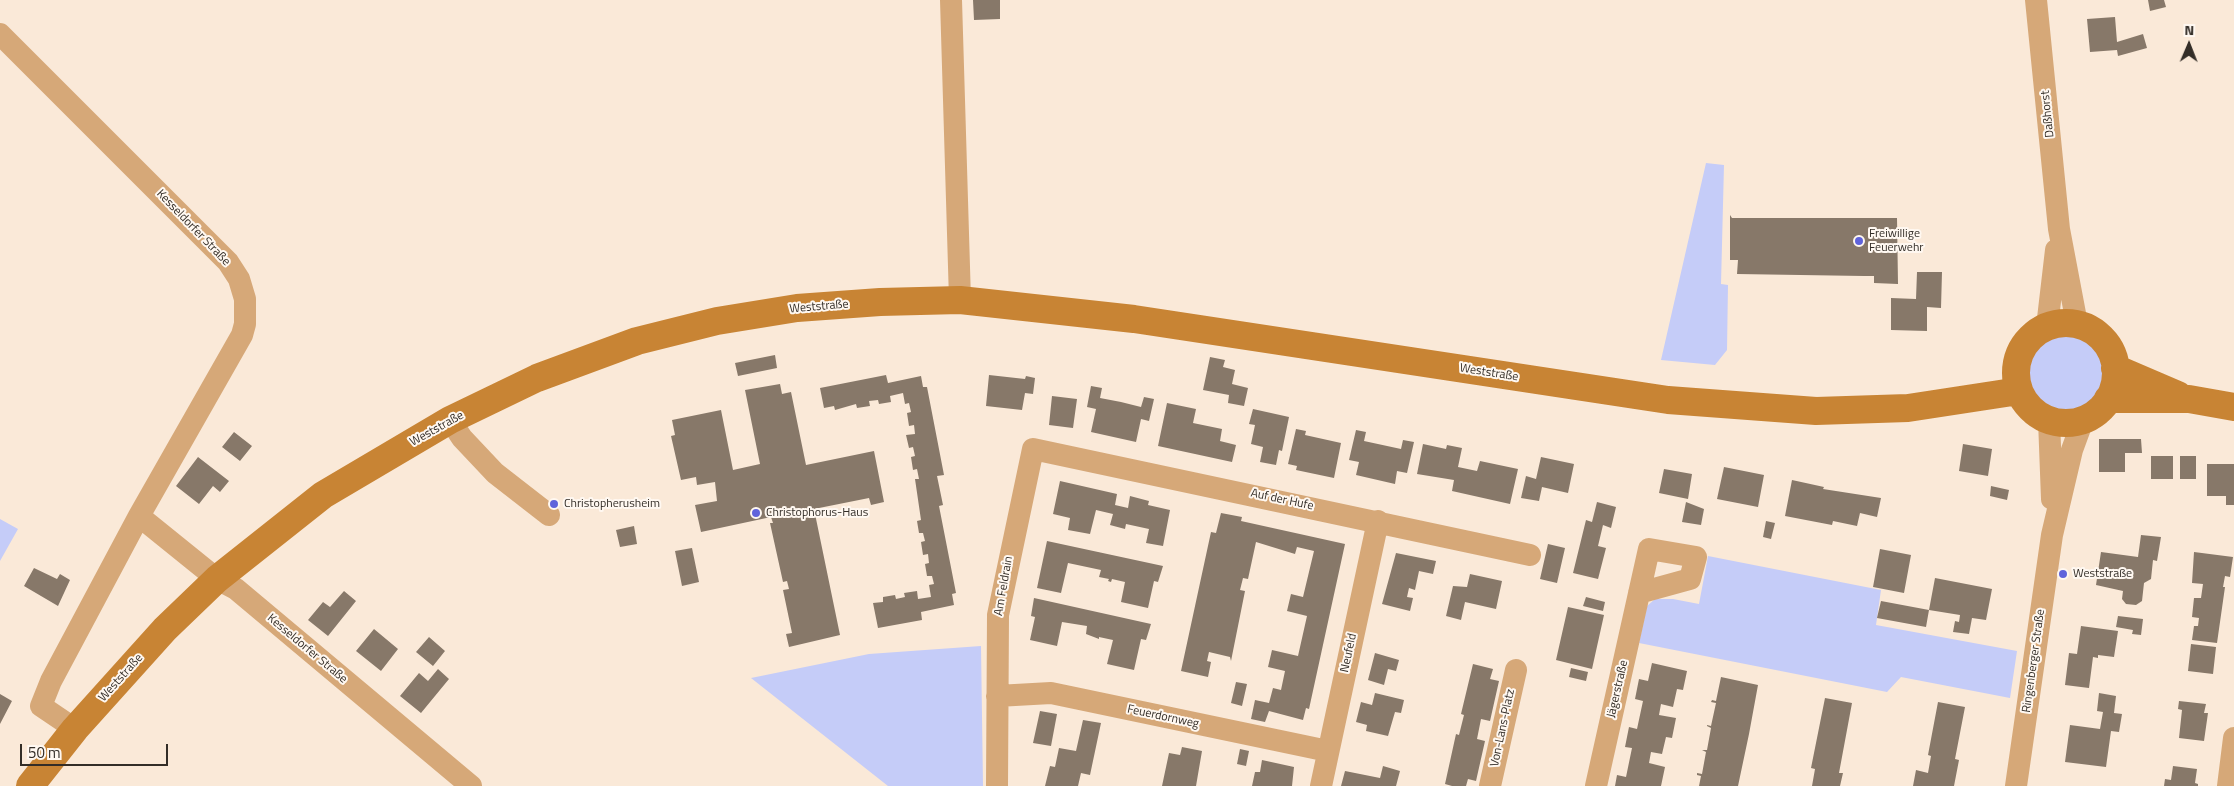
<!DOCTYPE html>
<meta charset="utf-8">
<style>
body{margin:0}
#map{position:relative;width:2234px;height:786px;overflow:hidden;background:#fae9d8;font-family:"Titillium Web",sans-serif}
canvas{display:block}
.north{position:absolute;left:2164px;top:20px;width:50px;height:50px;-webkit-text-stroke:4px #fff8f1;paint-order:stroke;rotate:1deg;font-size:14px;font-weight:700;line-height:20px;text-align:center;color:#332d27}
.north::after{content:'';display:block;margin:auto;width:18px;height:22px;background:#332d27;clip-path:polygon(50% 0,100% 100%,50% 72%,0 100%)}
.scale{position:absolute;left:20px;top:744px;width:148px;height:22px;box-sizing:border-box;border:2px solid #332d27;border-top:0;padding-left:6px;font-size:15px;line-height:18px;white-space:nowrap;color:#332d27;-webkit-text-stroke:4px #fff8f1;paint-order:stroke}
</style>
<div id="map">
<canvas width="2234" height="786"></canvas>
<div class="north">N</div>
<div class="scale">50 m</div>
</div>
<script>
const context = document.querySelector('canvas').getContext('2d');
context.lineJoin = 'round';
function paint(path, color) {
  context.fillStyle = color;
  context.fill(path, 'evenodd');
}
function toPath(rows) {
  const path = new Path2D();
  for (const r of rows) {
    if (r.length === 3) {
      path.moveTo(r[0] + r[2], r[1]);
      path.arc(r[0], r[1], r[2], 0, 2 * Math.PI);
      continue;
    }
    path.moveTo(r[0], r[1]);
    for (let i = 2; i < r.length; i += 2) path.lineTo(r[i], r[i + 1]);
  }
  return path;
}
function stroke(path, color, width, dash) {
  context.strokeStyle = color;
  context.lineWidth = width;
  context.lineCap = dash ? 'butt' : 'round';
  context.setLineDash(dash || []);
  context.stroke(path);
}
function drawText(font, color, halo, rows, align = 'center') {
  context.font = font + ' "Titillium Web",sans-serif';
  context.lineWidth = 4;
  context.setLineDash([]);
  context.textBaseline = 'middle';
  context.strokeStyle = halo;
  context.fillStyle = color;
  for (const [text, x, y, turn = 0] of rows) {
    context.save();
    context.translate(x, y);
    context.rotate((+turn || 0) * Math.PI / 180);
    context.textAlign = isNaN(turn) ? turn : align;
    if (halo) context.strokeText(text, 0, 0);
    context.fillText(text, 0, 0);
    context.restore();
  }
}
const green = toPath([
 [1706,163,1724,165,1721,284,1728,285,1727,350,1715,365,1661,360],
 [2065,372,40],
 [0,519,18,529,0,561],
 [1708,556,1881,590,1876,625,2017,651,2010,698,1901,677,1887,692,1639,643,1647,606,1655,599,1673,599,1699,604],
 [981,646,983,786,888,786,751,678,869,654]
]);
const building = toPath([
 [973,0,1000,0,1000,19,974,20],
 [2148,0,2164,0,2166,7,2150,11],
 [2115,17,2117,42,2143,34,2147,48,2118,56,2117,50,2090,52,2087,19],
 [1730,215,1732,218,1897,218,1898,284,1874,283,1874,276,1864,276,1737,274,1738,260,1730,260],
 [1917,272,1942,272,1941,308,1927,307,1927,331,1891,330,1891,298,1916,299],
 [775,355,777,368,738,376,735,363],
 [1210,357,1225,360,1223,367,1235,370,1232,384,1248,388,1244,406,1228,403,1229,395,1203,390],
 [886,375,888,383,921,376,923,387,927,387,944,475,937,476,943,505,939,506,956,593,952,594,954,605,921,612,922,620,878,628,873,603,883,602,883,597,895,595,896,599,905,597,904,593,917,591,918,599,931,597,929,585,934,584,932,576,927,576,925,564,929,563,928,554,923,555,921,542,925,541,923,533,919,533,917,521,921,520,915,479,919,479,917,469,913,470,911,457,915,456,913,447,909,448,906,435,915,434,914,425,909,426,907,413,911,412,909,403,905,404,903,393,890,396,891,402,879,404,878,400,869,401,870,406,857,408,856,404,835,410,834,406,824,408,820,388],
 [989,375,1025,379,1026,376,1035,378,1033,394,1025,393,1022,410,986,406],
 [780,384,782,394,791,392,806,465,874,451,884,502,871,505,869,498,814,509,840,635,789,647,786,634,792,633,783,590,789,589,787,581,783,582,770,523,773,523,771,517,701,532,695,505,717,501,715,482,697,485,696,477,681,480,671,436,675,435,672,420,721,410,733,470,760,464,745,390],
 [1091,386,1102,388,1100,398,1121,402,1141,407,1144,397,1154,399,1149,421,1141,419,1136,442,1091,432,1096,409,1087,407],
 [1052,396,1077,399,1073,428,1049,425],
 [1167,403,1196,409,1193,423,1222,429,1220,441,1236,445,1232,462,1158,446],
 [1253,409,1289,417,1282,451,1279,450,1276,465,1260,462,1263,447,1251,444,1255,425,1249,424],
 [1296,429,1306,431,1305,435,1341,443,1334,478,1296,470,1297,466,1288,464],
 [1356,430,1366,432,1364,441,1401,449,1403,440,1414,442,1407,473,1397,471,1395,484,1356,475,1359,462,1349,460],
 [234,432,252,446,240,461,222,447],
 [2099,439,2141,439,2142,453,2125,453,2125,472,2099,472],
 [1423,444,1446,449,1447,445,1462,448,1458,467,1477,471,1480,461,1518,469,1510,504,1452,491,1454,480,1417,474],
 [1963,444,1992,449,1988,476,1959,471],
 [2151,456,2173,456,2173,479,2151,479],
 [2180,456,2196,456,2196,479,2180,479],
 [198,457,229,481,220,492,213,486,199,504,176,486],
 [1541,457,1574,464,1568,493,1542,487,1539,501,1521,498,1526,476,1536,479],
 [2207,464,2234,464,2234,505,2226,505,2226,496,2207,496],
 [1724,467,1764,475,1758,507,1717,499],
 [1664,469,1692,474,1688,499,1659,493],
 [1792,480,1824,487,1823,489,1881,498,1877,517,1860,513,1857,526,1833,521,1832,525,1785,516],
 [1060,481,1117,494,1115,505,1128,508,1130,496,1149,501,1148,505,1170,510,1163,546,1146,543,1149,529,1126,524,1125,529,1110,525,1113,514,1096,510,1090,534,1068,530,1070,518,1053,514],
 [1991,486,2009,490,2007,500,1990,496],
 [1597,502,1616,507,1611,528,1603,525,1598,546,1606,548,1598,579,1573,573,1586,520,1592,522],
 [1686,502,1704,509,1701,525,1682,522],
 [1221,513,1242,517,1241,521,1345,544,1309,709,1306,708,1303,720,1269,711,1265,722,1251,719,1255,700,1269,703,1273,688,1281,690,1285,671,1268,667,1272,650,1298,656,1307,616,1287,611,1291,594,1303,597,1314,551,1297,547,1295,554,1256,542,1248,579,1243,578,1240,590,1245,591,1231,661,1230,657,1209,652,1207,661,1211,662,1208,677,1181,671,1211,532,1216,533],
 [1766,521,1775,523,1771,539,1763,537],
 [634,526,637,544,620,547,616,530],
 [2141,535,2161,537,2157,561,2153,560,2151,579,2144,583,2142,601,2136,605,2126,604,2122,599,2123,591,2096,585,2101,552,2138,557],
 [1047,541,1163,566,1158,582,1154,581,1148,608,1121,602,1125,582,1112,579,1111,582,1108,581,1109,579,1099,577,1101,570,1068,563,1061,593,1037,588],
 [1548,544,1565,548,1557,583,1540,579],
 [692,548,699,582,682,586,675,551],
 [1880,549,1911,555,1904,593,1873,587],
 [2194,552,2233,557,2230,577,2225,576,2223,587,2225,587,2217,643,2192,640,2194,626,2198,626,2199,618,2192,617,2194,598,2201,598,2203,584,2192,583],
 [1396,553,1436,561,1433,574,1419,571,1415,590,1409,588,1407,597,1413,598,1410,611,1382,604],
 [34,568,57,579,60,574,70,580,58,606,24,586],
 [1470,574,1502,581,1496,609,1465,602,1461,620,1446,616,1453,586,1467,587],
 [1935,578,1992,589,1986,620,1972,618,1969,634,1953,632,1955,621,1959,622,1960,615,1929,610],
 [344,591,356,601,328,636,308,620,323,602,330,607],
 [1586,597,1605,602,1603,611,1583,606],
 [1034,598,1151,624,1146,640,1141,639,1134,670,1107,664,1113,640,1099,637,1099,639,1086,634,1087,626,1062,622,1057,646,1030,640,1035,617,1031,616],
 [1881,601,1929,610,1926,627,1877,618],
 [1568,607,1604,615,1592,669,1556,660],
 [2118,616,2143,619,2141,635,2132,634,2133,630,2116,627],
 [2081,626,2118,631,2114,657,2098,655,2098,658,2093,657,2089,688,2065,685,2069,653,2077,654],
 [374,629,398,649,381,671,356,651],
 [429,637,445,651,433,666,416,652],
 [2191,644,2216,647,2213,674,2188,671],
 [1375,653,1399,660,1396,671,1388,669,1384,685,1368,680],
 [1652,663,1687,671,1683,690,1677,689,1673,707,1661,704,1659,715,1676,718,1672,738,1666,737,1662,754,1651,752,1649,763,1665,767,1661,786,1615,786,1617,775,1626,777,1632,748,1625,747,1629,727,1637,729,1643,701,1635,699,1639,679,1648,681],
 [1473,664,1493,669,1490,679,1499,681,1490,721,1481,719,1477,739,1485,741,1476,781,1468,779,1466,786,1452,786,1445,784,1456,734,1459,735,1464,715,1461,714],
 [1571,668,1588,672,1586,681,1569,677],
 [438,669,449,679,421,713,400,696,419,673,428,681],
 [1721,677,1758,685,1749,734,1738,786,1699,786,1701,776,1697,775,1697,773,1702,774,1706,752,1702,750,1707,750,1711,728,1707,726,1707,725,1711,726,1716,703,1711,702,1712,700,1716,701],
 [1236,682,1247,684,1242,706,1231,703],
 [1375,693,1404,700,1401,713,1395,712,1388,736,1366,731,1367,725,1356,722,1361,702,1372,705],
 [2099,693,2116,696,2114,713,2122,714,2119,732,2111,731,2106,767,2065,762,2070,725,2100,729,2103,712,2097,711],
 [0,694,12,701,0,724],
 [1825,698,1852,703,1839,773,1843,773,1840,786,1812,786,1815,769,1811,768],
 [2179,701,2206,704,2204,713,2208,713,2204,741,2179,738,2182,710,2178,709],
 [1938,702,1965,707,1955,759,1959,760,1954,786,1913,786,1916,770,1928,773,1931,756,1928,755],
 [1040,711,1057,714,1051,746,1033,743],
 [1083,720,1101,723,1090,775,1081,773,1078,786,1045,786,1050,766,1055,767,1059,748,1076,751],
 [1182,747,1202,751,1196,786,1162,786,1169,753,1180,755],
 [1240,749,1249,751,1246,766,1237,764],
 [1262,760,1294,767,1292,786,1252,786,1255,772,1260,772],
 [1383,766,1400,771,1396,786,1341,786,1345,771,1380,778],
 [2173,766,2197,769,2195,783,2198,784,2198,786,2164,786,2165,779,2171,780]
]);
const street = toPath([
 [951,0,960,300],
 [2036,0,2059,229,2077,324],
 [0,34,228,262,239,279,245,299,245,324,242,335,139,516,51,681,41,706,75,729],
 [2047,327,2056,250],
 [450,420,462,438,495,473,549,515],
 [2049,420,2052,499],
 [139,516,217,579,236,589,471,786],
 [997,696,1051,693,1328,751],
 [997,786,998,615,1033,449,1530,555],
 [1321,786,1378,521],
 [1490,786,1516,670],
 [1596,786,1649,549,1696,557,1690,579,1639,593],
 [2016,786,2052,535,2072,450,2083,420],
 [2228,786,2234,738]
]);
const secondary = toPath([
 [2066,373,50],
 [2115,368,2178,395],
 [2108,399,2189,399,2234,407],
 [30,786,75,729,165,629,217,579,323,495,450,420,537,378,637,341,717,321,797,308,880,302,960,300,1134,319,1668,400,1816,411,1908,408,2019,391]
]);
const markers = [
 [1859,241,5,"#6063db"],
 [554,504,5,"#6063db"],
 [756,513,5,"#6063db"],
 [2063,574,5,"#6063db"]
];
const streetNames = [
 ["Daßhorst",2048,114,-96],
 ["Kesseldorfer Straße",193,228,46],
 ["Weststraße",819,307,-5],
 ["Weststraße",1489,373,9],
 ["Weststraße",437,429,-29],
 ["Auf der Hufe",1282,500,12],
 ["Am Feldrain",1004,586,-80],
 ["Kesseldorfer Straße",307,649,40],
 ["Neufeld",1349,653,-78],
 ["Ringenberger Straße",2034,661,-82],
 ["Weststraße",121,678,-48],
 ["Jägerstraße",1618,689,-77],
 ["Feuerdornweg",1163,717,12],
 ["Von-Lans-Platz",1503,728,-78]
];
const poiNames = [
 ["Freiwillige",1869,234],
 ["Feuerwehr",1869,248],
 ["Christopherusheim",564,504],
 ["Christophorus-Haus",766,513],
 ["Weststraße",2073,574]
];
paint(green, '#c5ccf8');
paint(building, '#877869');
stroke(street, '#d6a878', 22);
stroke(secondary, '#c88434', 28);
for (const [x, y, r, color] of markers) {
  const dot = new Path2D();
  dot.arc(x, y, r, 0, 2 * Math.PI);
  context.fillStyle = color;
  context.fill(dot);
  stroke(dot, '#fff8f1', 2);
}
drawText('12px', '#332d27', '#fff8f1', streetNames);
drawText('12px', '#332d27', '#fff8f1', poiNames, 'left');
</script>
